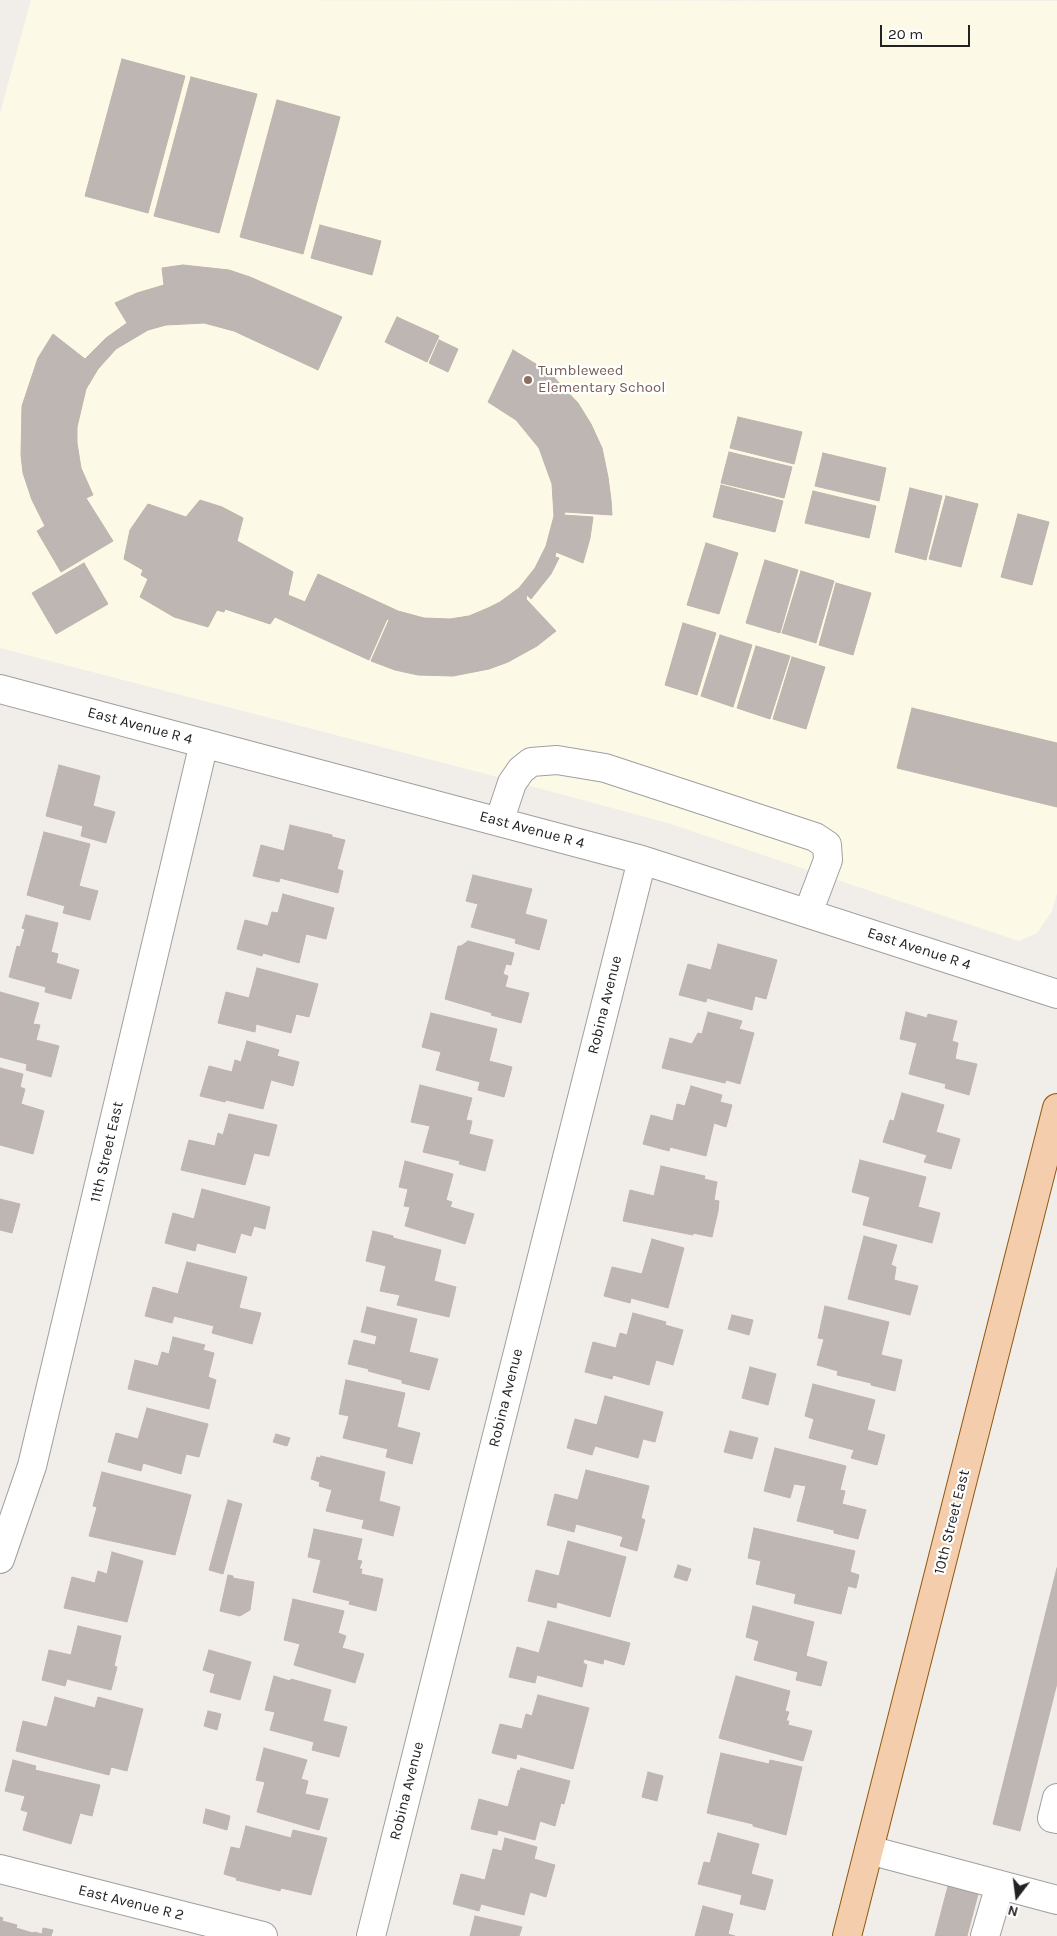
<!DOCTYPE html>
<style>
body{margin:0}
#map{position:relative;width:1057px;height:1936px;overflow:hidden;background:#f1eee9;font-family:Karla,sans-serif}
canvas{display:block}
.north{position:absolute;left:992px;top:1871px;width:50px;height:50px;-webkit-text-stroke:4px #fff;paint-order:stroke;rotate:195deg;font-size:14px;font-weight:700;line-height:20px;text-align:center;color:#222}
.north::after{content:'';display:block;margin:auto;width:18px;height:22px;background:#222;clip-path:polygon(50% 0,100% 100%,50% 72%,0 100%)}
.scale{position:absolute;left:880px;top:25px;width:90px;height:22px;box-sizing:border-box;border:2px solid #222;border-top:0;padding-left:6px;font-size:15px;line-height:18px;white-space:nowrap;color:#222;-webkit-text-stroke:4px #fff;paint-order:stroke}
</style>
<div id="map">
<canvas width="1057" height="1936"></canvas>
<div class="north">N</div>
<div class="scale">20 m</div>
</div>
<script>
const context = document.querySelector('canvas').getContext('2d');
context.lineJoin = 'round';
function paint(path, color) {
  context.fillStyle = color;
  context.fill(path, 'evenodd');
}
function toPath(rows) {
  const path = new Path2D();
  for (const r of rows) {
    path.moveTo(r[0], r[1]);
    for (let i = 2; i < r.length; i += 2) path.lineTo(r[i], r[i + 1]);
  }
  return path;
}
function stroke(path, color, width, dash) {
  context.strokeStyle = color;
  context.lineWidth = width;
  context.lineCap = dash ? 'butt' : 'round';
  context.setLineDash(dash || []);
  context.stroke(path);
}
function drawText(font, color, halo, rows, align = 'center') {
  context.font = font + ' Karla,sans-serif';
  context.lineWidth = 4.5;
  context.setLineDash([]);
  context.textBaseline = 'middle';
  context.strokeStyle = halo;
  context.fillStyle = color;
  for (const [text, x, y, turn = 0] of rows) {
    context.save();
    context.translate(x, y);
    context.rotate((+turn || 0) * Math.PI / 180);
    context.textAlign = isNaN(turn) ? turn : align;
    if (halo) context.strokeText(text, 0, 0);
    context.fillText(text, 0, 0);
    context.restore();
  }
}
const education = toPath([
 [31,0,1057,1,1057,893,1052,911,1037,933,1019,941,668,823,490,775,0,648,0,113]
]);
const building = toPath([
 [122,59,185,76,148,213,85,196,122,59],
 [191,77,257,94,219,233,154,216,191,77],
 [277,100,340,117,303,254,240,237,277,100],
 [320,225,381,241,372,275,311,258,320,225],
 [183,265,229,270,250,277,342,317,318,370,234,331,204,323,166,325,148,330,116,349,98,369,86,389,77,427,77,443,81,468,93,495,86,498,113,541,61,572,37,531,45,526,32,500,23,473,21,455,22,406,38,358,53,334,85,359,106,338,127,323,115,303,137,293,164,285,162,268,183,265],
 [397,317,439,336,427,362,385,342,397,317],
 [439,340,458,349,448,372,429,363,439,340],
 [513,350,549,372,578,403,591,424,602,448,608,477,611,500,612,515,565,512,564,515,593,517,590,538,583,563,556,552,555,557,559,558,551,574,531,599,527,595,526,599,556,631,537,646,508,662,489,669,453,676,418,675,395,670,371,661,389,620,387,619,369,660,275,617,270,624,225,609,224,612,217,610,208,627,174,617,140,597,148,579,141,575,143,570,124,559,130,530,148,504,186,517,200,500,222,507,243,518,237,541,293,572,288,595,305,602,318,574,398,611,424,618,450,619,469,616,488,608,500,602,519,588,535,568,546,546,554,516,552,484,539,448,516,420,488,402,513,350],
 [738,417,802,432,794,464,730,448,738,417],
 [729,452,792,467,784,498,721,483,729,452],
 [823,453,886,468,879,501,815,486,823,453],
 [721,485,783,501,775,532,713,517,721,485],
 [910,488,942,496,926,560,895,552,910,488],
 [813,491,876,506,869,538,805,523,813,491],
 [946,496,978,504,961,567,929,559,946,496],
 [1018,514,1049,522,1032,585,1001,577,1018,514],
 [706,543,738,553,719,614,687,605,706,543],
 [765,560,798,570,780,633,746,623,765,560],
 [84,563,108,604,56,634,32,593,84,563],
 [801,571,834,581,816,643,782,633,801,571],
 [836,583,871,593,853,655,819,645,836,583],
 [683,623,716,633,697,695,665,685,683,623],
 [720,635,752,645,733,707,701,696,720,635],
 [756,646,790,656,770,719,737,708,756,646],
 [792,657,825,667,806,729,773,719,792,657],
 [912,708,1057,743,1057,807,897,768,912,708],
 [59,765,100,776,93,806,115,812,106,843,81,836,83,826,46,816,59,765],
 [290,825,332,835,332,837,345,840,337,869,343,871,338,893,280,878,279,882,253,876,261,845,284,851,290,825],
 [44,832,90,844,79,886,98,891,90,920,63,913,65,906,27,895,44,832],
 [473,875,532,889,525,914,547,920,539,950,515,943,516,939,471,927,478,904,466,901,473,875],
 [283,894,334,908,326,939,306,934,299,963,263,953,262,956,237,949,245,920,268,926,272,912,278,913,283,894],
 [26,915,58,923,51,952,58,954,56,963,79,970,71,999,45,992,46,987,9,977,17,946,20,947,25,929,22,928,26,915],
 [468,941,514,953,511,965,506,964,503,974,508,976,505,987,529,993,521,1023,491,1015,492,1013,445,999,458,946,461,946,468,941],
 [718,944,777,960,766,999,755,996,752,1010,707,998,706,1002,679,995,688,964,711,970,718,944],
 [257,968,318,984,309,1017,296,1014,291,1033,256,1024,255,1032,218,1023,226,992,249,998,257,968],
 [0,992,39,1003,33,1024,40,1025,36,1040,59,1046,51,1077,26,1070,27,1064,0,1057,0,992],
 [708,1012,742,1021,739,1029,754,1033,740,1084,726,1080,725,1083,662,1068,670,1038,692,1044,698,1033,702,1034,708,1012],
 [906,1012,927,1018,928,1014,957,1021,952,1041,958,1043,955,1059,977,1064,969,1095,945,1088,946,1084,909,1074,917,1043,900,1039,906,1012],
 [431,1013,497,1029,489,1061,512,1067,504,1097,478,1090,480,1082,436,1070,441,1052,422,1047,431,1013],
 [247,1041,279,1050,277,1056,299,1062,293,1086,271,1080,263,1109,226,1100,225,1102,200,1096,209,1066,232,1072,235,1060,241,1062,247,1041],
 [0,1068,23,1074,20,1087,25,1089,21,1104,44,1111,33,1154,0,1145,0,1068],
 [420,1085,472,1098,466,1120,472,1121,469,1134,493,1140,485,1171,459,1164,460,1161,423,1152,430,1126,411,1122,420,1085],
 [691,1086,722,1095,720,1102,732,1105,726,1127,714,1123,706,1156,670,1147,669,1151,643,1144,651,1115,673,1121,677,1104,685,1106,691,1086],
 [902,1093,944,1105,936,1132,960,1139,951,1169,924,1162,927,1155,883,1142,890,1120,894,1121,902,1093],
 [229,1114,277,1125,269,1156,254,1153,245,1185,181,1170,189,1140,215,1146,218,1133,223,1135,229,1114],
 [860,1160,926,1177,918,1207,940,1213,932,1243,863,1225,870,1197,852,1192,860,1160],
 [405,1161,453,1174,446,1200,452,1202,450,1207,474,1214,465,1244,405,1226,410,1207,404,1206,408,1189,399,1187,405,1161],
 [661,1166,705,1176,704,1179,717,1182,714,1200,719,1201,718,1211,712,1237,693,1233,693,1235,623,1221,630,1190,654,1196,661,1166],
 [202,1189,270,1207,265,1229,254,1226,251,1236,241,1233,235,1253,197,1243,195,1251,165,1243,173,1213,194,1219,202,1189],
 [0,1199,20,1204,12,1233,0,1230,0,1199],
 [373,1231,393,1236,393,1238,441,1250,434,1281,456,1287,449,1317,397,1305,400,1295,380,1291,386,1266,366,1261,373,1231],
 [864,1236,897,1245,891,1265,896,1267,894,1280,918,1286,910,1315,848,1299,864,1236],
 [652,1239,684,1248,668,1308,631,1298,630,1303,604,1296,612,1267,642,1274,652,1239],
 [187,1262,247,1277,239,1308,261,1313,252,1344,212,1333,214,1326,174,1316,172,1323,145,1316,153,1287,178,1294,187,1262],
 [825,1306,889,1322,881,1355,902,1360,895,1391,871,1385,871,1383,837,1375,838,1371,817,1365,824,1339,818,1338,825,1306],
 [367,1307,417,1319,409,1352,438,1359,429,1390,402,1383,402,1380,368,1371,369,1369,348,1364,354,1340,375,1345,377,1336,361,1332,367,1307],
 [633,1313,666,1322,665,1325,683,1330,673,1365,656,1360,649,1385,613,1375,612,1379,585,1372,593,1342,616,1348,620,1333,627,1335,633,1313],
 [732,1315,753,1320,749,1335,728,1329,732,1315],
 [173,1337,205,1345,203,1350,214,1353,208,1377,216,1380,209,1409,128,1389,135,1360,158,1366,162,1352,169,1354,173,1337],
 [750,1367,776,1374,768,1405,742,1398,750,1367],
 [346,1380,405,1393,397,1427,420,1433,412,1464,386,1457,388,1449,343,1438,349,1416,339,1414,346,1380],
 [813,1384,875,1400,867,1430,885,1435,877,1465,851,1458,854,1450,809,1438,814,1419,805,1416,813,1384],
 [605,1396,663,1412,655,1442,643,1439,638,1458,595,1446,592,1455,567,1448,575,1419,597,1425,605,1396],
 [147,1408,208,1424,199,1457,186,1454,181,1474,143,1463,141,1471,108,1462,116,1433,138,1439,147,1408],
 [730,1431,758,1438,752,1459,724,1452,730,1431],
 [276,1434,290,1438,287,1446,273,1442,276,1434],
 [775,1448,846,1466,840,1490,845,1491,842,1504,866,1510,858,1539,834,1533,834,1530,797,1521,806,1486,794,1484,790,1498,764,1491,775,1448],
 [321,1456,385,1472,379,1501,400,1507,393,1536,362,1528,364,1520,326,1511,332,1490,319,1486,320,1482,311,1479,317,1457,320,1458,321,1456],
 [586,1470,649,1486,641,1518,645,1520,637,1551,620,1546,623,1537,621,1536,576,1524,574,1532,547,1525,555,1494,578,1500,586,1470],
 [102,1472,191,1495,175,1555,89,1536,97,1507,93,1506,102,1472],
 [228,1500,242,1504,223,1574,209,1570,228,1500],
 [754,1528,855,1551,850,1572,859,1575,856,1588,848,1586,841,1614,794,1603,796,1594,756,1584,761,1561,748,1558,754,1528],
 [314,1529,362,1539,357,1560,362,1561,359,1569,362,1569,361,1574,383,1579,376,1611,349,1604,350,1601,313,1592,321,1560,308,1557,314,1529],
 [568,1541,626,1557,610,1617,557,1602,556,1608,528,1601,536,1570,559,1576,568,1541],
 [112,1552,143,1561,127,1622,64,1608,72,1577,95,1583,98,1571,107,1574,112,1552],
 [678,1565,691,1569,687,1581,674,1577,678,1565],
 [1057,1568,1057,1683,1020,1831,993,1824,1057,1568],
 [228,1575,233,1576,233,1578,254,1582,250,1610,240,1616,220,1611,228,1575],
 [293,1599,344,1611,338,1633,346,1636,342,1648,364,1654,355,1683,294,1665,300,1644,284,1640,293,1599],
 [753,1606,814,1622,806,1656,827,1662,821,1686,796,1680,798,1672,754,1660,759,1641,746,1637,753,1606],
 [548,1621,630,1643,624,1665,604,1659,603,1664,584,1659,583,1663,587,1665,582,1687,537,1675,535,1683,509,1677,517,1647,539,1653,548,1621],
 [78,1626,121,1636,114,1666,117,1667,111,1690,67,1679,65,1686,42,1680,49,1650,71,1655,78,1626],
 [209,1650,251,1662,240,1700,210,1692,215,1674,203,1670,209,1650],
 [274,1676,290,1681,291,1679,331,1690,323,1721,347,1727,339,1757,312,1750,314,1742,270,1730,275,1712,265,1710,274,1676],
 [736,1676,790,1691,785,1711,789,1712,786,1721,789,1721,788,1725,812,1731,803,1761,719,1738,736,1676],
 [538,1695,589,1708,573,1769,517,1754,516,1759,492,1753,500,1724,522,1729,526,1714,532,1716,538,1695],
 [55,1697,95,1708,98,1697,143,1709,127,1771,111,1767,109,1775,16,1751,23,1721,47,1727,55,1697],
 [208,1711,221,1714,217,1730,204,1726,208,1711],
 [264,1748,307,1760,301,1779,308,1781,305,1794,328,1799,319,1830,257,1812,265,1782,256,1780,264,1748],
 [721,1753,769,1764,770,1760,802,1767,786,1835,753,1826,753,1824,707,1813,721,1753],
 [13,1760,36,1766,35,1770,100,1785,92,1816,80,1813,71,1844,23,1830,28,1812,21,1810,25,1796,5,1791,13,1760],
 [521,1768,570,1781,564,1804,561,1803,555,1826,540,1821,535,1840,498,1830,497,1835,471,1829,479,1799,508,1807,518,1770,520,1771,521,1768],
 [648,1772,663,1776,657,1801,642,1797,648,1772],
 [206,1809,230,1816,227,1830,203,1823,206,1809],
 [246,1826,291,1838,293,1830,327,1838,311,1895,281,1888,280,1891,236,1880,237,1878,224,1874,231,1847,240,1849,246,1826],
 [718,1833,759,1844,751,1874,773,1880,765,1910,740,1904,742,1895,698,1884,704,1862,710,1863,718,1833],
 [505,1838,537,1847,534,1859,555,1865,546,1897,530,1892,524,1915,481,1904,479,1911,453,1904,461,1874,485,1880,493,1849,502,1851,505,1838],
 [948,1886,978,1894,967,1936,935,1936,948,1886],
 [703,1906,733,1914,728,1934,735,1936,695,1936,703,1906],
 [475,1916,522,1927,519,1936,470,1936,475,1916],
 [0,1917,3,1918,2,1921,17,1925,16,1928,33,1933,34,1932,42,1934,43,1928,53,1930,51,1936,0,1936,0,1917]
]);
const minor = toPath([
 [0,689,642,860,1057,994],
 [499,822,512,783,521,770,531,762,557,760,605,768,815,837,827,845,828,860,808,913],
 [0,1559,32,1466,204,743],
 [1057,1798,1052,1818,1057,1819],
 [869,1850,1057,1900],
 [0,1869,263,1936],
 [371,1936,642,860],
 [985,1936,1000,1885]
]);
const major = toPath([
 [847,1936,1057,1108]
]);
const markers = [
 [528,380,5,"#8d6e63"]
];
const educationNames = [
 ["Tumbleweed",538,371],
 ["Elementary School",538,388]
];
const streetNames = [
 ["East Avenue R 4",140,726,15],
 ["East Avenue R 4",532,830,15],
 ["East Avenue R 4",919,949,18],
 ["Robina Avenue",605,1005,-76],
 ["11th Street East",107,1152,-77],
 ["Robina Avenue",506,1398,-76],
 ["10th Street East",952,1522,-76],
 ["Robina Avenue",407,1791,-76],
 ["East Avenue R 2",131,1903,14]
];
paint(education, '#fcfae7');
paint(building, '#beb6b2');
stroke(building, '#c1b4ad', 1);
stroke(minor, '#9f9f9f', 30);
stroke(major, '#905710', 30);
stroke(minor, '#fff', 28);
stroke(major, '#f3cdac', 28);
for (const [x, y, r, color] of markers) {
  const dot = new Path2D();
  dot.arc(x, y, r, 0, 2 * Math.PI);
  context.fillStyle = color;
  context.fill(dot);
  stroke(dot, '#fff', 2);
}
drawText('15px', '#785e54', '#fff', educationNames, 'left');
drawText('15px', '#222', '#fff', streetNames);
</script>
